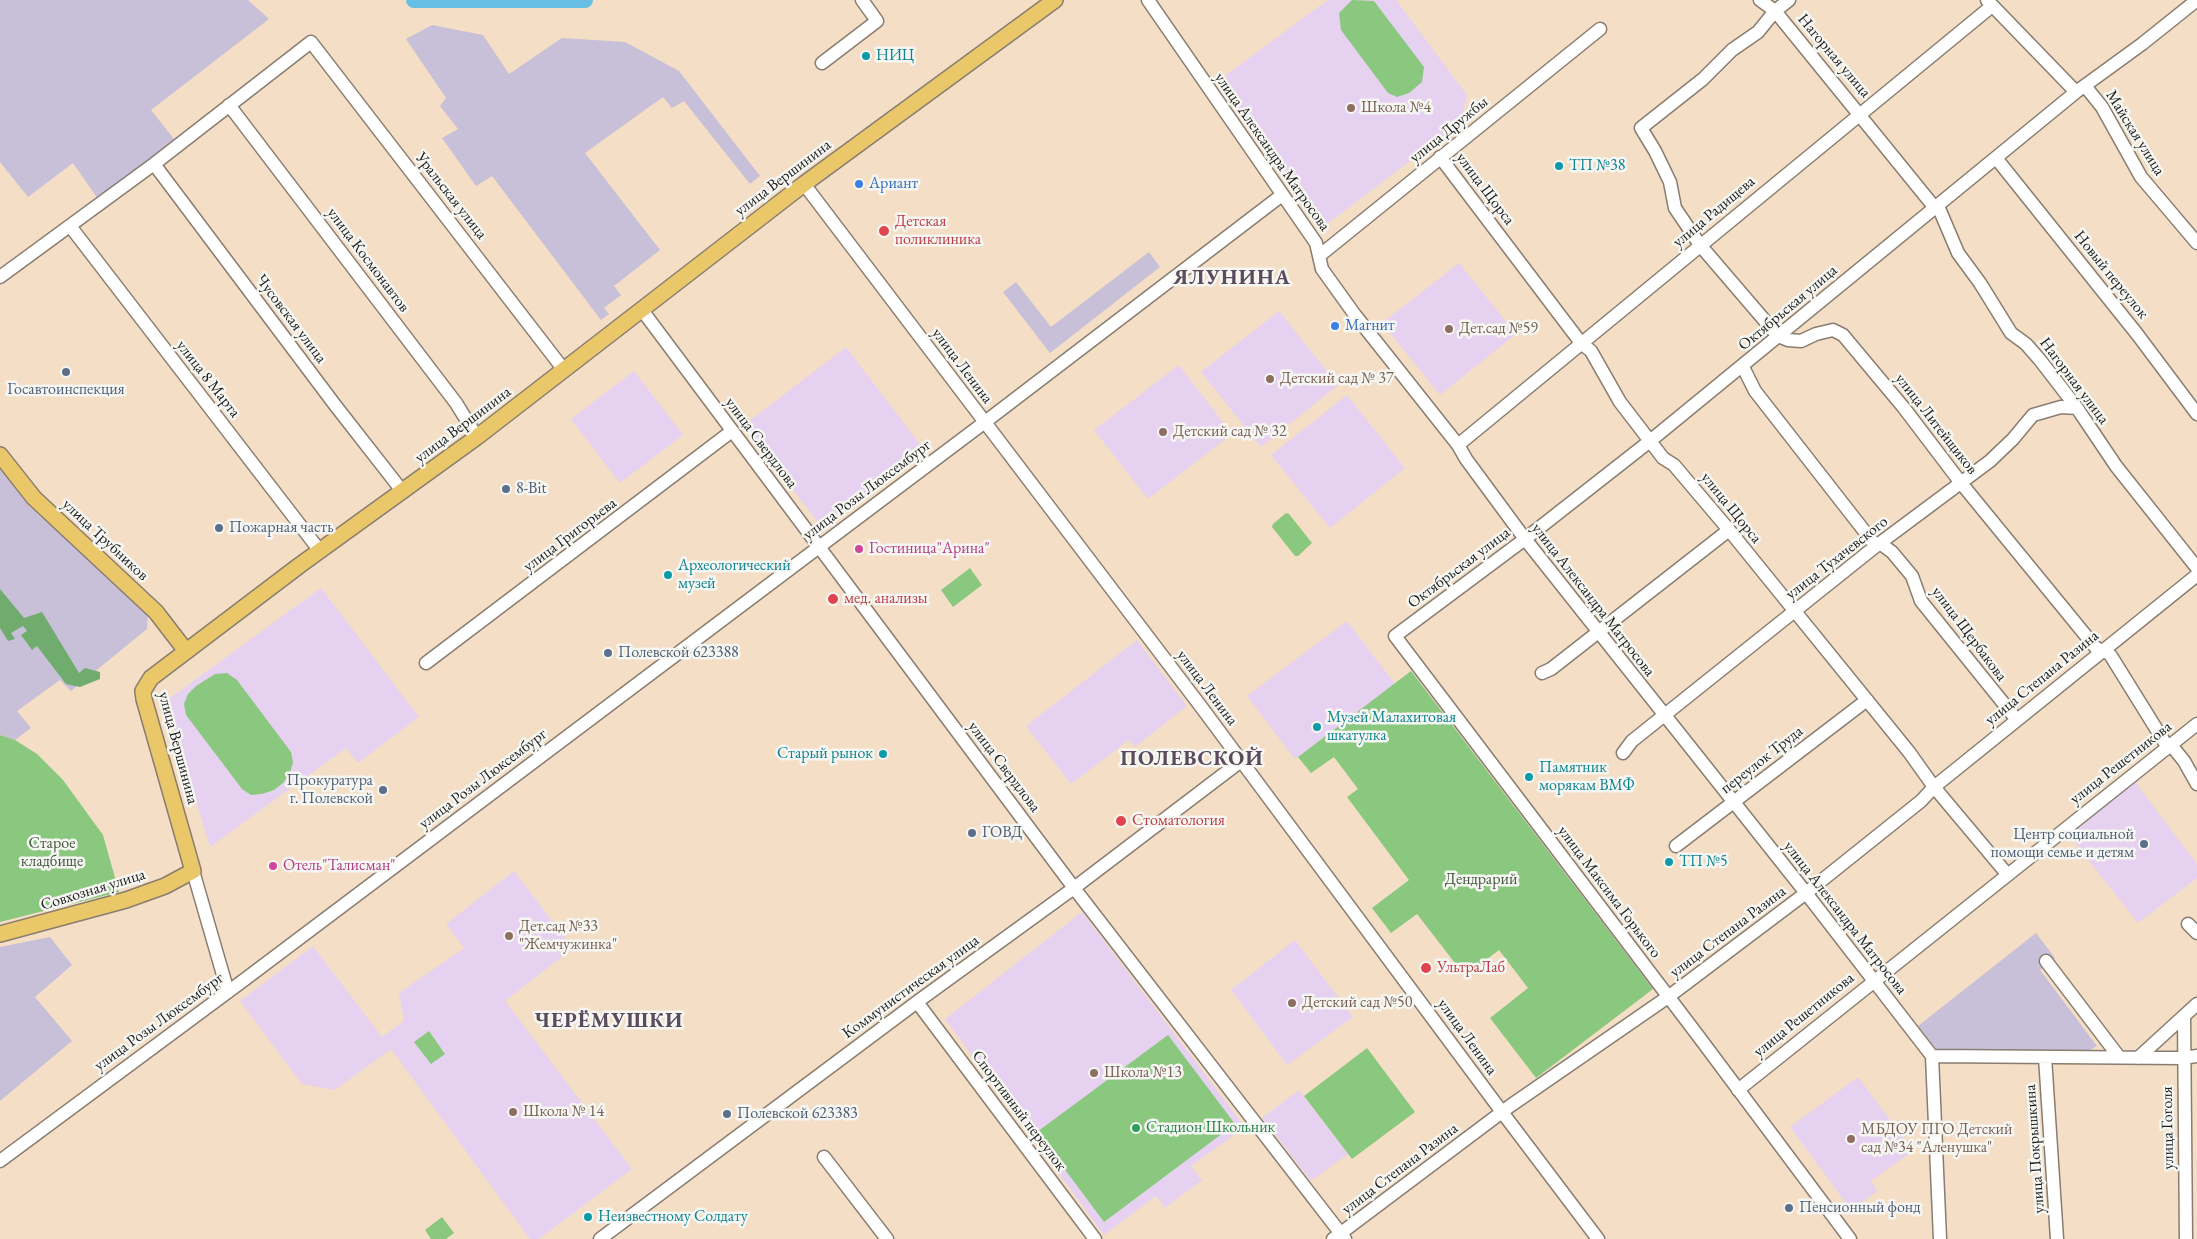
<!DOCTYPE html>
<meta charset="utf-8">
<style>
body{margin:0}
canvas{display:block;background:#f4dec5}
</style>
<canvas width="2197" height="1239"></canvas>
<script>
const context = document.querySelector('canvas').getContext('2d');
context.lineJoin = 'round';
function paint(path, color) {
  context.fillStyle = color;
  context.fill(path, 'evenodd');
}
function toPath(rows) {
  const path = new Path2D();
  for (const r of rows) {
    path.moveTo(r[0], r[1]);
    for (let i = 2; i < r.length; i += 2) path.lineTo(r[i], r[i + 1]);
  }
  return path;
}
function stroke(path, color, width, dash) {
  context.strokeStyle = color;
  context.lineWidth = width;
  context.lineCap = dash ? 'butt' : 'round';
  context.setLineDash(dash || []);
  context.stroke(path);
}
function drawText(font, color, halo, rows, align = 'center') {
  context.font = font + ' "EB Garamond",serif';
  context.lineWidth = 5;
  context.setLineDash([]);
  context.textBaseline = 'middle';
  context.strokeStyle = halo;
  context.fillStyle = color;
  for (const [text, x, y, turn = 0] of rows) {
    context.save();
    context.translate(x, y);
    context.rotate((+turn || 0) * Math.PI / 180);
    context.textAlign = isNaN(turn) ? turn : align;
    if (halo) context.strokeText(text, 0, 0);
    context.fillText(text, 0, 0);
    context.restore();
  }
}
const built = toPath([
 [1328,0,1396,0,1467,95,1461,122,1322,228,1219,80],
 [1459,263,1516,334,1440,395,1382,323],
 [1279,311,1338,385,1261,447,1201,372],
 [846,347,925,451,823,529,744,425],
 [1179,365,1232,434,1148,499,1094,430],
 [634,371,683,435,620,483,571,419],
 [1347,395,1405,468,1330,528,1271,455],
 [321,588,419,717,358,763,346,748,210,847,166,701],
 [1347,621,1395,684,1295,759,1247,696],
 [1137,640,1187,706,1135,747,1129,740,1071,784,1026,726],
 [2135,782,2197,864,2197,878,2138,923,2067,833],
 [514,871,573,948,505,1001,632,1169,539,1239,530,1239,391,1049,335,1090,302,1084,240,1001,313,946,382,1037,404,1021,399,993,464,948,446,924],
 [1082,912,1245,1127,1191,1166,1202,1180,1165,1208,1156,1196,1104,1235,945,1019],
 [1295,940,1353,1017,1287,1065,1231,990],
 [1858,1077,1913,1151,1871,1181,1877,1191,1851,1210,1790,1127],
 [1299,1090,1348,1154,1311,1181,1262,1118]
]);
const industrial = toPath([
 [0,0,248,0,269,19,151,110,174,139,116,185,98,199,73,163,28,197,0,162],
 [432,25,483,35,509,74,562,38,625,42,679,71,760,176,750,184,684,101,672,108,663,97,585,153,660,250,614,286,621,295,604,308,609,314,601,320,492,176,476,186,442,138,458,129,440,106,446,98,406,39],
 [1149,252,1160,267,1050,353,1003,292,1016,282,1051,327],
 [0,470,30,507,148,613,147,629,71,691,60,680,17,711,31,728,15,740,0,735],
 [2036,933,2055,958,2040,970,2097,1046,2082,1054,1939,1053,1918,1026],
 [50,937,72,965,35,997,72,1041,0,1101,0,947]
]);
const green = toPath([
 [1352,0,1374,1,1424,67,1422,82,1409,93,1397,97,1388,93,1341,30,1339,13],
 [1286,513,1289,514,1312,543,1298,556,1295,556,1272,527,1273,524],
 [970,568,982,585,953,607,941,590],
 [1411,671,1653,989,1536,1078,1490,1018,1528,988,1499,950,1465,976,1417,914,1391,933,1372,908,1409,880,1347,797,1358,789,1334,757,1311,773,1298,757],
 [227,673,237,680,291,752,293,762,290,773,283,783,274,790,262,794,251,795,242,789,186,715,184,704,188,694,196,686,215,674],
 [0,735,15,740,37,754,63,780,103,835,119,892,0,922],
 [429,1031,445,1054,431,1064,414,1042],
 [1168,1035,1235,1124,1104,1222,1037,1132],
 [1367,1048,1415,1112,1352,1159,1304,1096],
 [442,1217,454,1233,446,1239,431,1239,425,1230]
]);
const forest = toPath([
 [0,589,24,618,42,612,79,673,85,668,100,672,100,679,80,687,66,684,37,646,32,650,21,635,27,631,23,626,11,633,15,639,8,641,0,628]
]);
const river = toPath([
 [414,0,585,0]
]);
const minor = toPath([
 [1148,0,1316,243,1322,269,1355,315,1458,445,1466,459,1525,539,1806,893,1932,1056,1940,1239],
 [1760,0,1775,11,1935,208],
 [1789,0,1775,11,1758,32,1732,50,1703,79,1641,128,1655,151,1670,182,1675,208,1700,245,1778,336,1788,340,1801,341,1816,334,1833,330,1843,335,1904,408,1961,483,2096,648,2108,653,2111,656,2165,743,2171,745,2184,761,2197,784],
 [1987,0,2076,92],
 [822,63,877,21,862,0],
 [2085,86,2102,107,2141,177,2197,243],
 [229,105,456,403,477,437],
 [1440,157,1581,343,1591,351,1620,402,1663,458,1674,465,1729,530,1909,752,1934,787,2007,874],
 [1996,158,2137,334,2197,414],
 [154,164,335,405,403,492],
 [804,184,1202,708,1502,1112,1598,1239],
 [1938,206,1958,253,1980,283,2011,333,2026,344,2040,360,2077,408,2116,466,2197,568],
 [70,226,320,551],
 [1319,256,1600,29],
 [0,277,154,164,311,42,564,370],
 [642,310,1074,888,1345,1239],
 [1743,367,1755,391,1876,546],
 [1458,445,1992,6],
 [1881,544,1892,552,1912,576,1921,601,2017,720],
 [426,663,732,431],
 [1542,673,1551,669,1729,530],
 [1623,753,1632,741,1876,546,1990,461,2013,439,2033,415,2061,407,2077,408],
 [1676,846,1867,700],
 [193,871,228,992],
 [2188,924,2197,933],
 [2046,961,2119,1057],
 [917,1002,1095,1239],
 [2184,1016,2186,1239],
 [1932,1056,2183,1058,2197,1056],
 [2045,1057,2057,1239],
 [2138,1058,2197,1004],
 [1738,1090,2197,724],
 [824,1157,887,1239],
 [0,1161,244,980,985,422,1282,195],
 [600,1239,917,1002,1074,888,1241,761],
 [1333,1239,1510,1106,1668,997,1806,893,1921,801,1934,787,2197,575],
 [1850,1239,1699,1037,1395,636,1525,539,1650,441,2076,92,2142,44,2197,0]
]);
const major = toPath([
 [0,455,34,498,156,612,186,651],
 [0,934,126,900,165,886,193,871,144,699,143,691,151,678,300,565,477,437,804,184,1055,0]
]);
const markers = [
 [866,56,5,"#0f9aa8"],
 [1351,108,5,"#8d6e63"],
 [1559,166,5,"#0f9aa8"],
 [859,184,5,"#3f7fe0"],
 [884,231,6,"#e0444e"],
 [1335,326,5,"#3f7fe0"],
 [1449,329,5,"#8d6e63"],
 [66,372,5,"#5c6f8a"],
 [1270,379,5,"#8d6e63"],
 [1163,432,5,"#8d6e63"],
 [506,489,5,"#5c6f8a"],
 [219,528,5,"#5c6f8a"],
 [859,549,5,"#d1479c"],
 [668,575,5,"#0f9aa8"],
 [833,599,6,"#e0444e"],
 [608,653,5,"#5c6f8a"],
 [1317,727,5,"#0f9aa8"],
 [883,754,5,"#0f9aa8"],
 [1529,777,5,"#0f9aa8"],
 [383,790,5,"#5c6f8a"],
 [1121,821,6,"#e0444e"],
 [972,833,5,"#5c6f8a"],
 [2144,844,5,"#5c6f8a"],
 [1669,862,5,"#0f9aa8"],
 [273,866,5,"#d1479c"],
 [509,936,5,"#8d6e63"],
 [1426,968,6,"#e0444e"],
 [1292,1003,5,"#8d6e63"],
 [1094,1073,5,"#8d6e63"],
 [513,1112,5,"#8d6e63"],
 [727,1114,5,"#5c6f8a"],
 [1136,1128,5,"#2e9e5b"],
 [1851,1139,5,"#8d6e63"],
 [1789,1208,5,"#5c6f8a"],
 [588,1217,5,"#0f9aa8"]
];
const cultureNames = [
 ["НИЦ",876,56],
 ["ТП №38",1569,166],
 ["Археологический",678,566],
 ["музей",678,584],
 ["Музей Малахитовая",1327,718],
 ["шкатулка",1327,736],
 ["Старый рынок",873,754,"right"],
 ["Памятник",1539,768],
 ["морякам ВМФ",1539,786],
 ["ТП №5",1679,862],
 ["Неизвестному Солдату",598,1217]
];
const streetNames = [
 ["Нагорная улица",1834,56,50],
 ["улица Дружбы",1449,130,-39],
 ["Майская улица",2135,133,58],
 ["улица Александра Матросова",1272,152,55],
 ["улица Вершинина",783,178,-37],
 ["улица Щорса",1485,189,53],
 ["Уральская улица",451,196,52],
 ["улица Радищева",1714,212,-40],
 ["улица Космонавтов",368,260,53],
 ["Новый переулок",2111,275,51],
 ["Октябрьская улица",1788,308,-40],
 ["Чусовская улица",291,319,53],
 ["улица Ленина",962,366,53],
 ["улица 8 Марта",208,379,52],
 ["Нагорная улица",2074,381,53],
 ["улица Литейщиков",1936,424,52],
 ["улица Вершинина",463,425,-37],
 ["улица Свердлова",761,443,53],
 ["улица Розы Люксембург",867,490,-37],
 ["улица Щорса",1731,508,51],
 ["улица Григорьева",570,535,-37],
 ["улица Трубников",105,540,43],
 ["улица Тухачевского",1837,558,-38],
 ["Октябрьская улица",1459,568,-37],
 ["улица Александра Матросова",1593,600,52],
 ["улица Щербакова",1969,634,53],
 ["улица Степана Разина",2042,678,-39],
 ["улица Ленина",1207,688,53],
 ["улица Вершинина",178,748,75],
 ["переулок Труда",1762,760,-38],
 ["улица Решетникова",2121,763,-38],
 ["улица Свердлова",1004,767,53],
 ["улица Розы Люксембург",483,779,-37],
 ["Совхозная улица",93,890,-17],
 ["улица Максима Горького",1609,892,53],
 ["улица Александра Матросова",1845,918,52],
 ["улица Степана Разина",1728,932,-37],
 ["Коммунистическая улица",911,987,-36],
 ["улица Решетникова",1804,1015,-39],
 ["улица Розы Люксембург",159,1022,-36],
 ["улица Ленина",1467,1037,54],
 ["Спортивный переулок",1019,1111,53],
 ["улица Гоголя",2168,1128,-91],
 ["улица Покрышкина",2035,1149,-94],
 ["улица Степана Разина",1400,1169,-37]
];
const educationNames = [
 ["Школа №4",1361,108],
 ["Дет.сад №59",1459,329],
 ["Детский сад № 37",1280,379],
 ["Детский сад № 32",1173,432],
 ["Дет.сад №33",519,927],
 ["\"Жемчужинка\"",519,945],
 ["Детский сад №50",1302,1003],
 ["Школа №13",1104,1073],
 ["Школа № 14",523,1112],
 ["МБДОУ ПГО Детский",1861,1130],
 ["сад №34 \"Аленушка\"",1861,1148]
];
const shopNames = [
 ["Ариант",869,184],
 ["Магнит",1345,326]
];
const healthNames = [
 ["Детская",895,222],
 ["поликлиника",895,240],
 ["мед. анализы",844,599],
 ["Стоматология",1132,821],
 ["УльтраЛаб",1437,968]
];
const serviceNames = [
 ["Госавтоинспекция",66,390,"center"],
 ["8-Bit",516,489],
 ["Пожарная часть",229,528],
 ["Полевской 623388",618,653],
 ["Прокуратура",373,781,"right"],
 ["г. Полевской",373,799,"right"],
 ["ГОВД",982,833],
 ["Центр социальной",2134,835,"right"],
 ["помощи семье и детям",2134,853,"right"],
 ["Полевской 623383",737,1114],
 ["Пенсионный фонд",1799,1208]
];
const hotelNames = [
 ["Гостиница\"Арина\"",869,549],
 ["Отель\"Талисман\"",283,866]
];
const parkNames = [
 ["Старое",52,844],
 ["кладбище",52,862],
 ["Дендрарий",1481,880]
];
const leisureNames = [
 ["Стадион Школьник",1146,1128]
];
const districtNames = [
 ["ЯЛУНИНА",1232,278],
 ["ПОЛЕВСКОЙ",1192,759],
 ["ЧЕРЁМУШКИ",609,1021]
];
paint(built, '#e6d2f0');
paint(industrial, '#c8bfd8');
paint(green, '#8ac87f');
paint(forest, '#6fac6e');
stroke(river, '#67bee4', 16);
stroke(minor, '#887d70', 15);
stroke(major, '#887d70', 18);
stroke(minor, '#fff', 12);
stroke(major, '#eac769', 15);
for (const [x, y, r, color] of markers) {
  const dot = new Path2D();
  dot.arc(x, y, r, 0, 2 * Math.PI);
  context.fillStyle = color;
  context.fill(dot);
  stroke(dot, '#f6f6f2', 2);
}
drawText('16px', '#0d838f', '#f6f6f2', cultureNames, 'left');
drawText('16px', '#1c1c1c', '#f6f6f2', streetNames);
drawText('16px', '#785e54', '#f6f6f2', educationNames, 'left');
drawText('16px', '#366cbe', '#f6f6f2', shopNames, 'left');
drawText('16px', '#be3a42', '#f6f6f2', healthNames, 'left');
drawText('16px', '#4e5e75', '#f6f6f2', serviceNames, 'left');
drawText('16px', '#b23c85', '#f6f6f2', hotelNames, 'left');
drawText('16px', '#42583f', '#f6f6f2', parkNames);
drawText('16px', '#27864d', '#f6f6f2', leisureNames, 'left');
context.letterSpacing = '1px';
drawText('bold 21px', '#5b4b5c', '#f6f6f2', districtNames);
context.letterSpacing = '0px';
</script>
